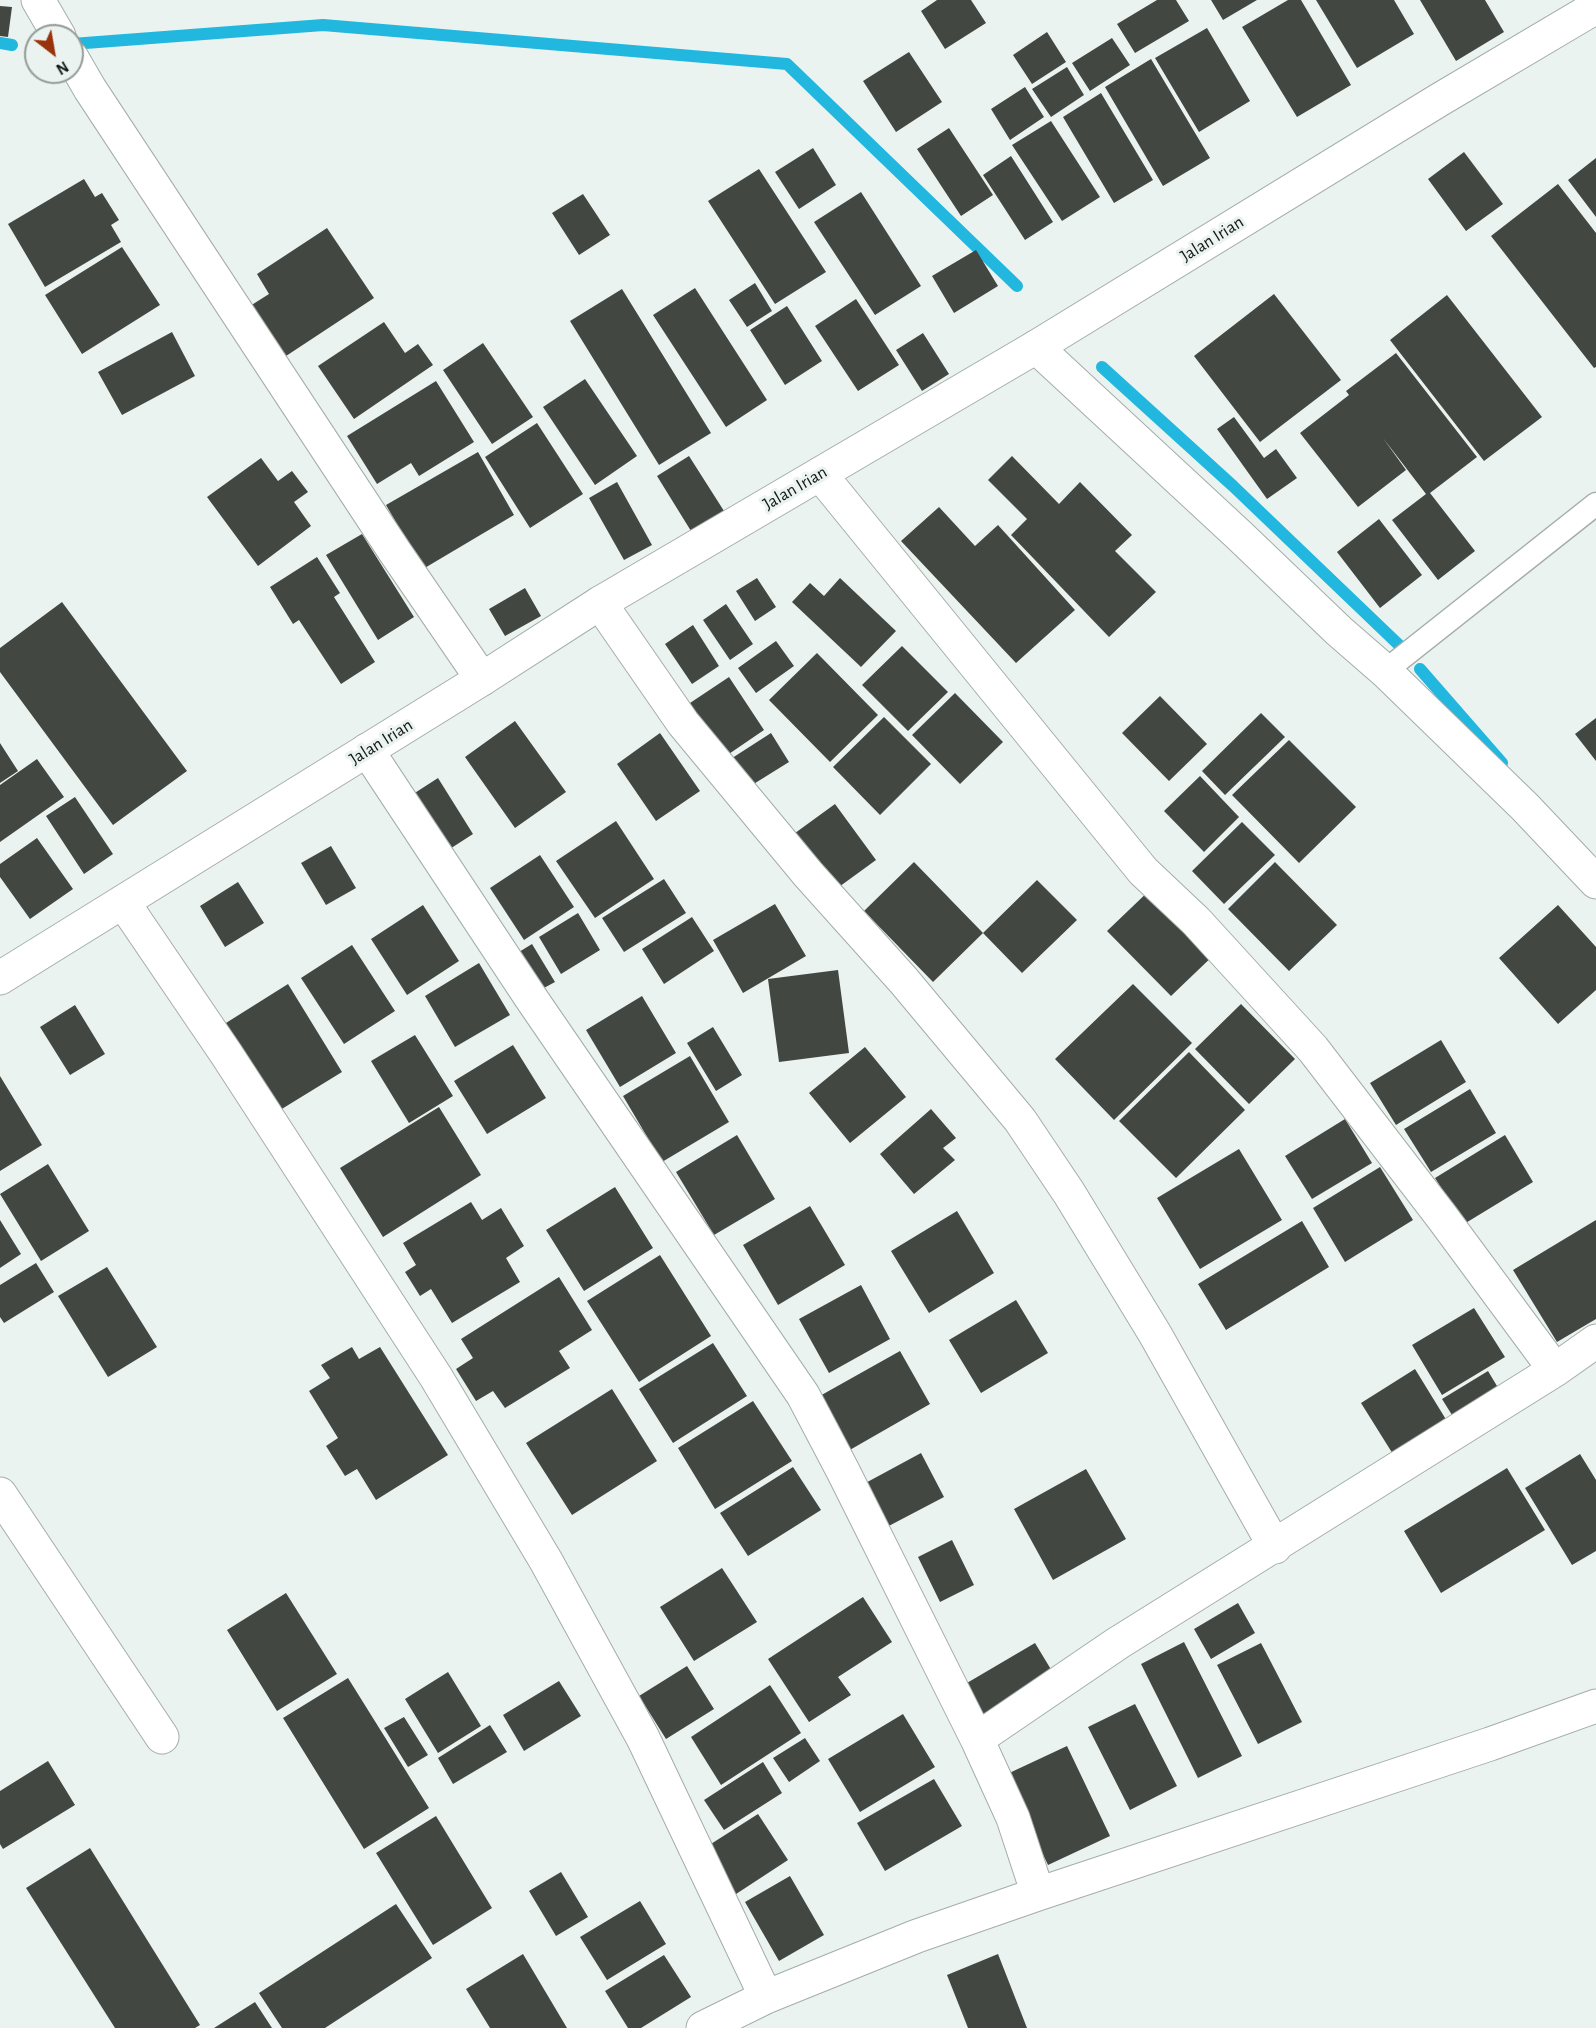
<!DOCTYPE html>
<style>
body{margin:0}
#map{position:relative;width:1596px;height:2028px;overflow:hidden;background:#eaf3f0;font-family:"Alegreya Sans",sans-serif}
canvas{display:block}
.north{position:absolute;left:24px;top:24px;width:60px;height:60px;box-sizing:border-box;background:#eaf3f0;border:2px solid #949b98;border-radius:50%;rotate:149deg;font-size:16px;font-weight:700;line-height:24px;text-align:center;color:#131615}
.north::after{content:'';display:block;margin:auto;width:21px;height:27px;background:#99330c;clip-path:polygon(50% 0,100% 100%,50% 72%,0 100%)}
</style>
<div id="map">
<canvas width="1596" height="2028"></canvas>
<div class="north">N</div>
</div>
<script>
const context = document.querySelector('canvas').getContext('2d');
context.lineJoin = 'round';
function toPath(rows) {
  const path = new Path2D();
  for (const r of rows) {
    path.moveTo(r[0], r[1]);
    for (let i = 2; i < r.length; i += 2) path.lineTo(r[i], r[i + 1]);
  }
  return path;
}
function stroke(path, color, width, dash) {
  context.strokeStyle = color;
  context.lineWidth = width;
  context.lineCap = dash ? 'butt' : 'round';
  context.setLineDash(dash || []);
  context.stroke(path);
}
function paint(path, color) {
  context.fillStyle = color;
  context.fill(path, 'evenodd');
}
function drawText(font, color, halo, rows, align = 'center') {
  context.font = font + ' "Alegreya Sans",sans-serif';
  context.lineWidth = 6;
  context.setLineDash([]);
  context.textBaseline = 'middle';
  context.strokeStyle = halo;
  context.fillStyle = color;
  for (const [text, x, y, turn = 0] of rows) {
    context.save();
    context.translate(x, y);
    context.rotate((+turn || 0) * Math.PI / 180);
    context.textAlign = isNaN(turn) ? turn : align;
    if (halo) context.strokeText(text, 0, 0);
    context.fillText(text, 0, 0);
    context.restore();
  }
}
const stream = toPath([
 [0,43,12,45],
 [72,44,323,25,787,64,1017,286],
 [1102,367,1233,486,1399,645],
 [1420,669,1502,763]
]);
const building = toPath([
 [937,0,971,0,986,23,945,49,921,11],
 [1157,0,1176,0,1189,21,1135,53,1117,24],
 [1211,0,1257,0,1223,20],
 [1288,0,1301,0,1351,85,1297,117,1242,27],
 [1316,0,1394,0,1414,34,1357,68],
 [1420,0,1485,0,1504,32,1456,61],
 [0,6,12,7,8,37,0,36],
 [1207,28,1250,101,1199,132,1155,58],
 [1047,32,1066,62,1032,84,1013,55],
 [1112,38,1130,65,1090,91,1072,63],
 [909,52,942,102,896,132,863,81],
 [1151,59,1210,158,1163,186,1105,87],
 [1067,67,1084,95,1051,117,1032,89],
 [1025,87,1044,117,1010,140,991,109],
 [1101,93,1153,180,1114,203,1063,117],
 [1051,121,1100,197,1062,221,1012,145],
 [949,128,993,195,961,216,917,149],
 [813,148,836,185,799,209,775,172],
 [1464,152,1503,204,1466,231,1428,179],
 [1011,156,1053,222,1025,240,983,175],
 [1596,158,1596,217,1568,180],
 [759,169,826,272,775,304,708,201],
 [84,179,95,197,102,193,119,220,111,225,121,242,45,287,8,224],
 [1558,184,1596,233,1596,367,1594,368,1491,236],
 [861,192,921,286,875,315,814,222],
 [583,194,610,235,579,255,552,213],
 [327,228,374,298,283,358,250,306,269,294,257,274],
 [122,247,160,305,82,354,45,295],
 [976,250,998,286,954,313,932,276],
 [755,283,772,311,747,327,729,300],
 [695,288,767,400,726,427,653,315],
 [622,289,711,433,659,465,570,321],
 [1274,294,1341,380,1260,442,1194,356],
 [1447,295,1542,417,1484,461,1390,340],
 [856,299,899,365,858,391,815,326],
 [787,306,822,361,785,385,750,330],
 [384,322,405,353,418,344,433,365,354,419,318,366],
 [172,332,195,376,122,415,98,372],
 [923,333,949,374,922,391,896,350],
 [483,343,533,417,492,444,443,370],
 [1396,353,1477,457,1430,493,1475,551,1438,580,1392,520,1426,494,1383,438,1406,470,1358,507,1300,433,1349,395,1346,391],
 [585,379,637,456,595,485,543,407],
 [436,381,474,442,419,476,411,463,377,484,347,436],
 [1234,417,1264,458,1276,449,1297,478,1267,499,1217,429],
 [537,423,583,494,530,528,485,457],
 [478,452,514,515,423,569,386,505],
 [689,456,724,511,691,531,657,476],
 [1012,456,1059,504,1080,482,1132,535,1115,551,1156,592,1109,637,1011,535,1027,519,988,480],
 [261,458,278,481,292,471,308,492,294,502,311,526,258,566,207,497],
 [617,482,652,545,624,560,589,498],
 [939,507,975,546,998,525,1075,610,1016,663,901,541],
 [1379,519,1422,575,1380,608,1337,552],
 [362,534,414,617,378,640,326,555],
 [317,557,340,593,334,597,375,662,341,684,299,620,293,624,270,587],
 [757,578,776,607,755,621,736,591],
 [840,578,896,631,861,667,792,602,810,583,824,596],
 [525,588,541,616,505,636,489,609],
 [62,602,187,771,113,825,0,672,0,648],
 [726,604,753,644,730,660,703,620],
 [693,625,719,666,692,684,665,644],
 [776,641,794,666,756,693,738,668],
 [902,646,948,692,908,731,862,685],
 [817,653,878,715,830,762,769,700],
 [729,677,764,730,723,758,687,705],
 [955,693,1003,742,960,784,912,735],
 [1160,696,1207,744,1169,781,1122,733],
 [1261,713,1285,737,1225,795,1202,771],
 [884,717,931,764,880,815,833,767],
 [1596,718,1596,761,1575,734],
 [515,721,566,792,515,828,465,757],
 [660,733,700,791,656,821,617,764],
 [771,733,789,762,744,790,726,762],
 [1289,740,1356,807,1299,863,1232,795],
 [0,743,18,771,0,783],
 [37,759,64,797,0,842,0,785],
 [1200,776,1239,817,1204,852,1164,811],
 [438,778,473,834,442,854,407,798],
 [75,797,113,854,84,874,46,816],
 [835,804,876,860,832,892,791,836],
 [616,821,654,879,595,918,556,861],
 [1242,822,1275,855,1224,904,1192,871],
 [37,838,73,889,30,919,0,877,0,864],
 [331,846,356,888,326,905,301,863],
 [540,855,574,907,524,940,490,888],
 [914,862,983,933,933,982,864,911],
 [1275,862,1337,925,1289,971,1228,909],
 [664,879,686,913,624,952,602,918],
 [1037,880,1077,920,1022,973,983,933],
 [238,882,264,923,225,947,200,906],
 [1154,886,1218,951,1171,996,1107,931],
 [775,904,806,956,743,993,713,940],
 [423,905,459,961,407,995,371,939],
 [1558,905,1596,947,1596,990,1558,1024,1499,958],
 [578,913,600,950,561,974,539,937],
 [692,917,714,951,664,984,642,949],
 [532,944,555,982,542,989,519,952],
 [352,945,395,1011,344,1044,301,978],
 [479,963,510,1015,455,1047,425,996],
 [838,970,849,1053,779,1062,768,979],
 [288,984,342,1072,272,1115,218,1028],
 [1133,984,1192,1043,1114,1120,1055,1059],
 [642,996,676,1053,620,1087,586,1030],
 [1241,1004,1295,1059,1249,1104,1195,1049],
 [75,1005,105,1054,70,1075,40,1027],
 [713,1027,742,1075,716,1091,687,1043],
 [415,1035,453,1096,409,1123,371,1061],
 [1441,1040,1466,1082,1396,1125,1370,1083],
 [513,1045,546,1098,487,1134,454,1081],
 [865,1047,906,1097,850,1143,809,1093],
 [1189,1052,1245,1110,1176,1178,1119,1121],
 [690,1056,729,1122,662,1162,623,1096],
 [0,1076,42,1145,0,1171],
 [1470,1089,1496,1133,1431,1172,1404,1129],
 [439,1107,481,1175,383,1237,340,1168],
 [931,1109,956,1138,943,1148,955,1160,914,1194,880,1154],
 [1345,1119,1372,1163,1312,1199,1285,1156],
 [737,1135,775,1199,714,1235,676,1172],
 [1505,1135,1533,1182,1464,1224,1435,1178],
 [1239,1149,1282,1220,1200,1269,1157,1198],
 [48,1164,89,1231,41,1261,0,1194],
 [1380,1167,1413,1220,1345,1262,1313,1208],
 [615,1187,653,1248,584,1291,546,1230],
 [471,1202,482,1220,501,1208,524,1246,506,1258,520,1282,452,1323,431,1289,420,1296,405,1272,416,1265,403,1243],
 [810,1206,845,1265,778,1305,743,1245],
 [957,1211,994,1273,929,1313,891,1251],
 [0,1220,21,1254,0,1268],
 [1596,1220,1596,1319,1557,1342,1513,1270],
 [1302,1221,1329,1267,1226,1330,1198,1284],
 [660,1255,711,1336,639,1382,587,1301],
 [36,1263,54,1292,4,1323,0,1317,0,1285],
 [107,1267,157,1347,108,1377,58,1296],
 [559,1277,592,1330,559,1351,570,1368,505,1408,493,1391,476,1401,456,1369,473,1358,461,1339],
 [861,1285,890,1339,829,1373,799,1319],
 [1016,1300,1048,1353,981,1393,949,1340],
 [1474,1308,1505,1357,1442,1395,1412,1345],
 [713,1343,747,1396,673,1443,639,1389],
 [352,1347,359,1359,380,1347,448,1455,376,1500,357,1469,345,1476,326,1446,338,1438,309,1391,330,1378,321,1365],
 [900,1351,930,1404,848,1451,818,1397],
 [1415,1369,1450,1426,1396,1459,1361,1403],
 [1488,1371,1503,1396,1457,1423,1442,1399],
 [612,1389,657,1461,572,1515,526,1443],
 [753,1401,792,1461,715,1509,678,1448],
 [921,1453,944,1497,883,1529,860,1486],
 [1580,1454,1596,1480,1596,1551,1572,1565,1525,1488],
 [793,1467,821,1510,748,1556,720,1513],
 [1507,1468,1545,1530,1441,1593,1404,1531],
 [1086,1469,1126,1539,1053,1580,1014,1509],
 [952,1540,974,1585,940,1602,918,1557],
 [722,1568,757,1622,694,1661,660,1607],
 [286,1593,337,1674,277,1711,227,1630],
 [863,1597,892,1642,838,1677,851,1695,809,1722,768,1659],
 [1238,1603,1255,1633,1211,1659,1194,1629],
 [1184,1642,1242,1756,1198,1778,1141,1664],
 [1035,1643,1058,1681,978,1728,955,1690],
 [1261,1643,1302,1722,1258,1744,1217,1665],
 [687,1666,714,1709,666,1739,639,1696],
 [448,1672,481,1726,438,1753,405,1699],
 [348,1678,429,1808,364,1849,283,1718],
 [559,1681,581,1716,524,1751,503,1715],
 [770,1685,801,1733,721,1785,691,1737],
 [1135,1704,1177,1786,1130,1810,1088,1727],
 [903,1714,935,1767,860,1812,828,1759],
 [404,1717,428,1755,408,1767,384,1728],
 [490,1725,507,1752,453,1784,438,1758],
 [805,1738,820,1761,789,1782,773,1758],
 [1067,1746,1110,1836,1048,1865,1005,1775],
 [48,1761,75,1805,3,1849,0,1844,0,1791],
 [763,1762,782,1793,724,1830,704,1800],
 [934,1779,962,1826,885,1871,857,1823],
 [758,1814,788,1860,733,1896,703,1849],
 [436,1816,492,1908,433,1945,376,1853],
 [90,1848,200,2025,195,2028,115,2028,26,1888],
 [561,1872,588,1917,556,1936,529,1891],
 [790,1876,824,1935,779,1961,745,1902],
 [640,1901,666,1944,607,1980,580,1937],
 [396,1904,432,1958,325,2028,282,2028,259,1993],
 [523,1954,567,2028,490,2028,466,1989],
 [998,1954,1027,2028,968,2028,947,1975],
 [664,1955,691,1997,641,2028,628,2028,605,1991],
 [255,2002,272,2028,214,2028]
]);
const lane = toPath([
 [1385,671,1596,504]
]);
const street = toPath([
 [38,0,59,36],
 [72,58,90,89,395,552,482,679],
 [1036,347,1240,536,1339,631,1385,671,1525,807,1596,882],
 [820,474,1143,871,1196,921,1313,1049,1442,1217,1555,1370],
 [600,603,683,723,808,874,904,981,1020,1120,1069,1193,1155,1334,1275,1547],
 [367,750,531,998,803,1395,843,1471,977,1739,1013,1818,1038,1894],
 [123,902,227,1055,436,1377,546,1561,643,1738,766,1997],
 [0,1494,162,1737],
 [977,1739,1118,1643,1555,1370,1596,1341],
 [703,2028,766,1997,917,1936,1038,1894,1490,1744,1596,1706]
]);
const primary = toPath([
 [0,978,482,679,600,603,1036,347,1439,100,1596,7]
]);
const streetNames = [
 ["Jalan Irian",1212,239,-32],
 ["Jalan Irian",795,488,-30],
 ["Jalan Irian",381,742,-32]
];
stroke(stream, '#22b7df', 12);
paint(building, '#424742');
stroke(lane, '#a4ada9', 25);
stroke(street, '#a4ada9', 35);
stroke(primary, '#a4ada9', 35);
stroke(lane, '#fff', 22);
stroke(street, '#fff', 33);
stroke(primary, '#fff', 33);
drawText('18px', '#131615', '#eaf3f0', streetNames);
</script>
